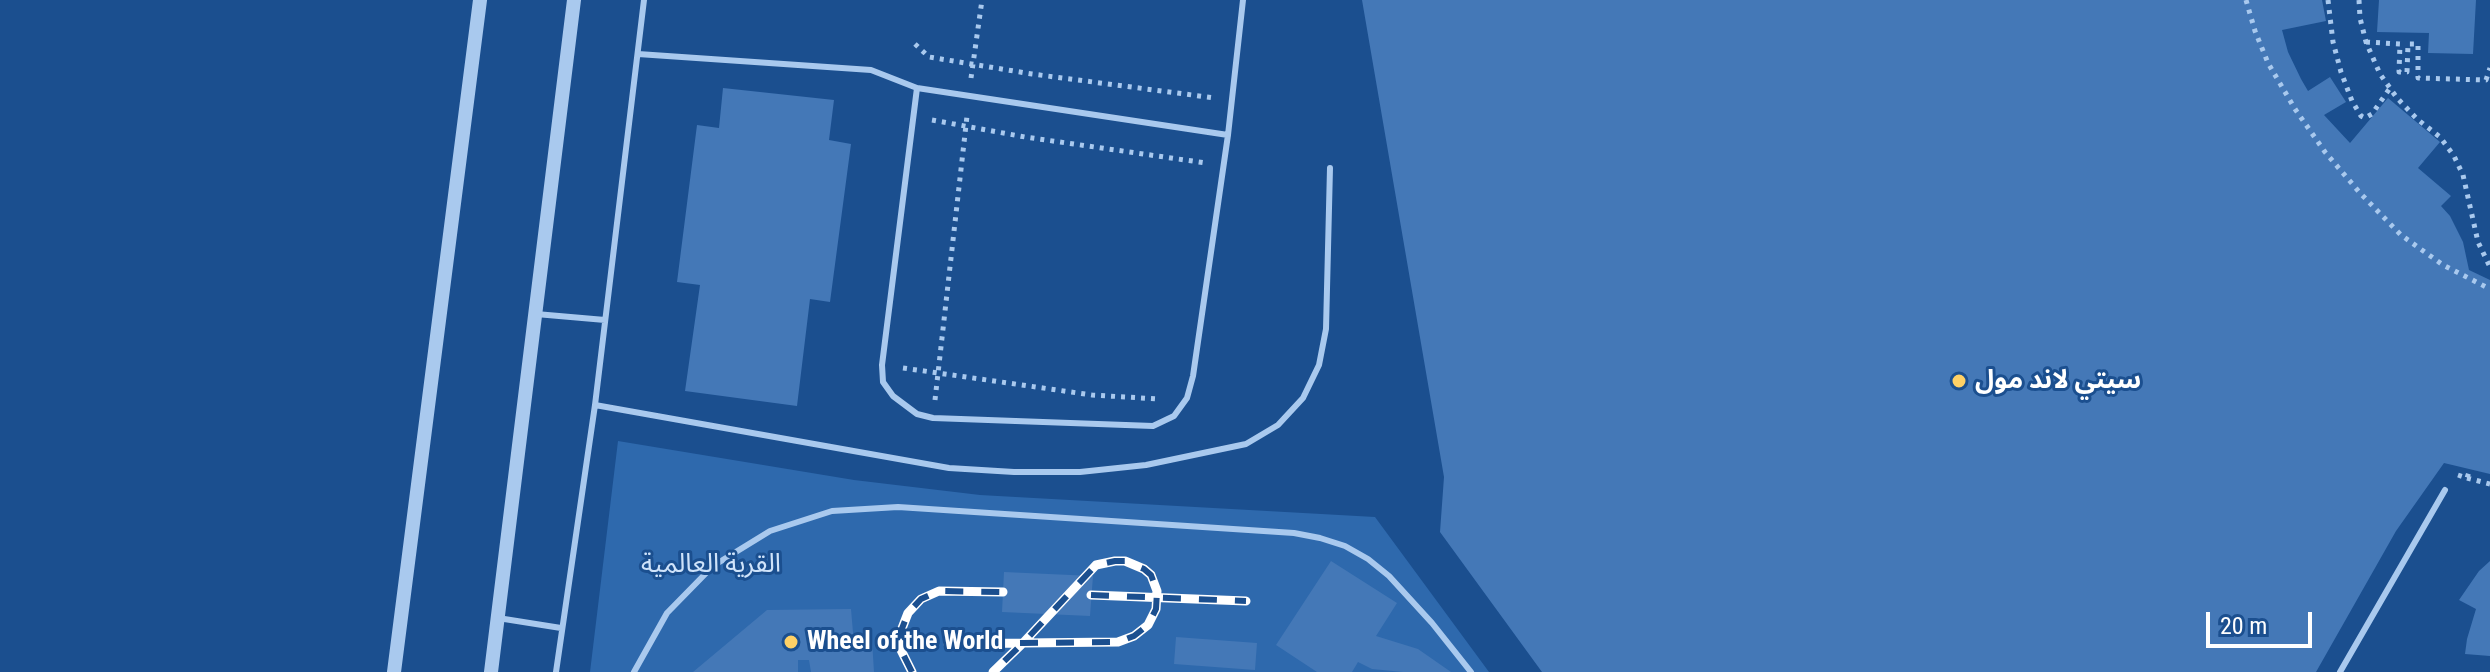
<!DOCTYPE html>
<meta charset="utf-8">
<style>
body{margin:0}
#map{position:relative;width:2490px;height:672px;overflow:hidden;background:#1b4f8f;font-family:"Roboto Condensed",sans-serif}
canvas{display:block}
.scale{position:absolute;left:2206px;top:612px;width:106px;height:36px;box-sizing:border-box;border:4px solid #fff;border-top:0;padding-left:10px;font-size:24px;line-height:28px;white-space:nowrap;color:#fff;-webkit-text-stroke:6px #1b4f8f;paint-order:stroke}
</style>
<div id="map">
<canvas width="2490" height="672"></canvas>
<div class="scale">20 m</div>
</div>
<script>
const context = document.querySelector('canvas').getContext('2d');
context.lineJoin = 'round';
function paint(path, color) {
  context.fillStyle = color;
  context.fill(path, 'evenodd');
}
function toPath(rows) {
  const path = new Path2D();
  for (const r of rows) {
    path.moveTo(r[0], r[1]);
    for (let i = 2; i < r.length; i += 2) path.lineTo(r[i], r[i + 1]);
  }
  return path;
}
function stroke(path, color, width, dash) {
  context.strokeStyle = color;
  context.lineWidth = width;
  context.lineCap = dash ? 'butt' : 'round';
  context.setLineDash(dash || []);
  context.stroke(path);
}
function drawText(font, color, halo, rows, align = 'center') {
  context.font = font + ' "Roboto Condensed","Noto Sans Arabic",sans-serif';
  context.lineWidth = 6;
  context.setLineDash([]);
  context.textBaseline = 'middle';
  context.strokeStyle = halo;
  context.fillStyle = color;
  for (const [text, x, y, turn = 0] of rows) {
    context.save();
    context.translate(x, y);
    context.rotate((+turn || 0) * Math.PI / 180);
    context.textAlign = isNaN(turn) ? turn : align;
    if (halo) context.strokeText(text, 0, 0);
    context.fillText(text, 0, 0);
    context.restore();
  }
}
const green = toPath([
 [618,441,854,480,980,495,1375,517,1489,672,590,672]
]);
const building = toPath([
 [1362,0,2322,0,2326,21,2282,30,2288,52,2301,79,2308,91,2330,77,2346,102,2324,115,2350,143,2388,98,2440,142,2418,168,2451,196,2441,206,2450,216,2463,242,2469,270,2490,280,2490,474,2444,463,2396,531,2316,672,1542,672,1440,532,1444,477],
 [2379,0,2476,0,2473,54,2428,53,2429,33,2377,32],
 [723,88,834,100,829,140,851,144,830,302,810,299,797,406,685,391,700,285,677,282,697,125,719,128],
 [1331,561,1397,603,1376,636,1418,649,1451,672,1403,672,1372,669,1358,662,1352,672,1317,672,1276,645],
 [2490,561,2490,656,2465,654,2467,639,2476,609,2459,600,2479,571],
 [1004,572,1093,576,1090,616,1002,612],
 [851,609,854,644,872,640,874,672,811,672,809,660,798,660,798,672,693,672,767,610],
 [1176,637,1257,643,1255,670,1174,664]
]);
const path = toPath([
 [2246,0,2255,31,2268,63,2295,109,2325,152,2360,193,2401,235,2443,265,2490,289],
 [2328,0,2333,42,2341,72,2352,101,2361,116,2365,118,2372,114,2390,88],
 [2359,0,2360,18,2366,42,2380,74,2397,98,2417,119,2440,137,2454,156,2463,175,2478,242,2490,267],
 [2366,42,2400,44,2399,72,2407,72,2408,44,2418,44,2418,78,2486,80,2490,68],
 [915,44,929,57,1032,74,1215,98],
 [971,78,982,0],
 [932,120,1025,137,1206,163],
 [903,368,1092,395,1159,399],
 [935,400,967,116],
 [2458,475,2467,478,2470,469],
 [2467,478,2490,484]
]);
const service = toPath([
 [638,54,871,70,917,88,1228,135],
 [917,88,882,365,883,382,893,396,917,414,933,418,1153,426,1174,416,1187,398,1193,376,1228,135,1243,0],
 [536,314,605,320],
 [595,405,949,468,1014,472,1080,472,1146,465,1246,444,1278,425,1303,398,1319,365,1326,329,1330,168],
 [498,618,561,628],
 [556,672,595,405,644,0],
 [634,672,667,613,713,566,770,531,832,511,898,507,1294,533,1320,538,1345,546,1368,559,1389,576,1432,623,1471,672],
 [2340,672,2445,490]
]);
const tertiary = toPath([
 [394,672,480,0],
 [491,672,574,0]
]);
const rail = toPath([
 [1091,595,1246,601],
 [948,644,1023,643,1118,642,1134,636,1148,625,1156,609,1157,591,1151,575,1144,569,1125,561,1115,561,1096,565,1023,643,993,672],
 [912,672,901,650,901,631,908,613,921,599,939,591,1003,592]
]);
const markers = [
 [1959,381,8,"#ffd166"],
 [791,642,8,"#ffd166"]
];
const poiNames = [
 ["سيتي لاند مول",1975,381],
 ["Wheel of the World",807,642]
];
const parkNames = [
 ["القرية العالمية",711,565]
];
paint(green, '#2e69ad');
paint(building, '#4478b7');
stroke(path, '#a9c9ee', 5, [4, 6]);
stroke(service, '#a9c9ee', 6);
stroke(tertiary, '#a9c9ee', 14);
stroke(rail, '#fff', 9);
stroke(rail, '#1b4f8f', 6, [18]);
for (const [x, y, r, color] of markers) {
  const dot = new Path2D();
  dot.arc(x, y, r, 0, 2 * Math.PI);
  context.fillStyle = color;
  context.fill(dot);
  stroke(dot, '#1b4f8f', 3);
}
drawText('bold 26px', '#fff', '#1b4f8f', poiNames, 'left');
drawText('26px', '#cfe3fa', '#1b4f8f', parkNames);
</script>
